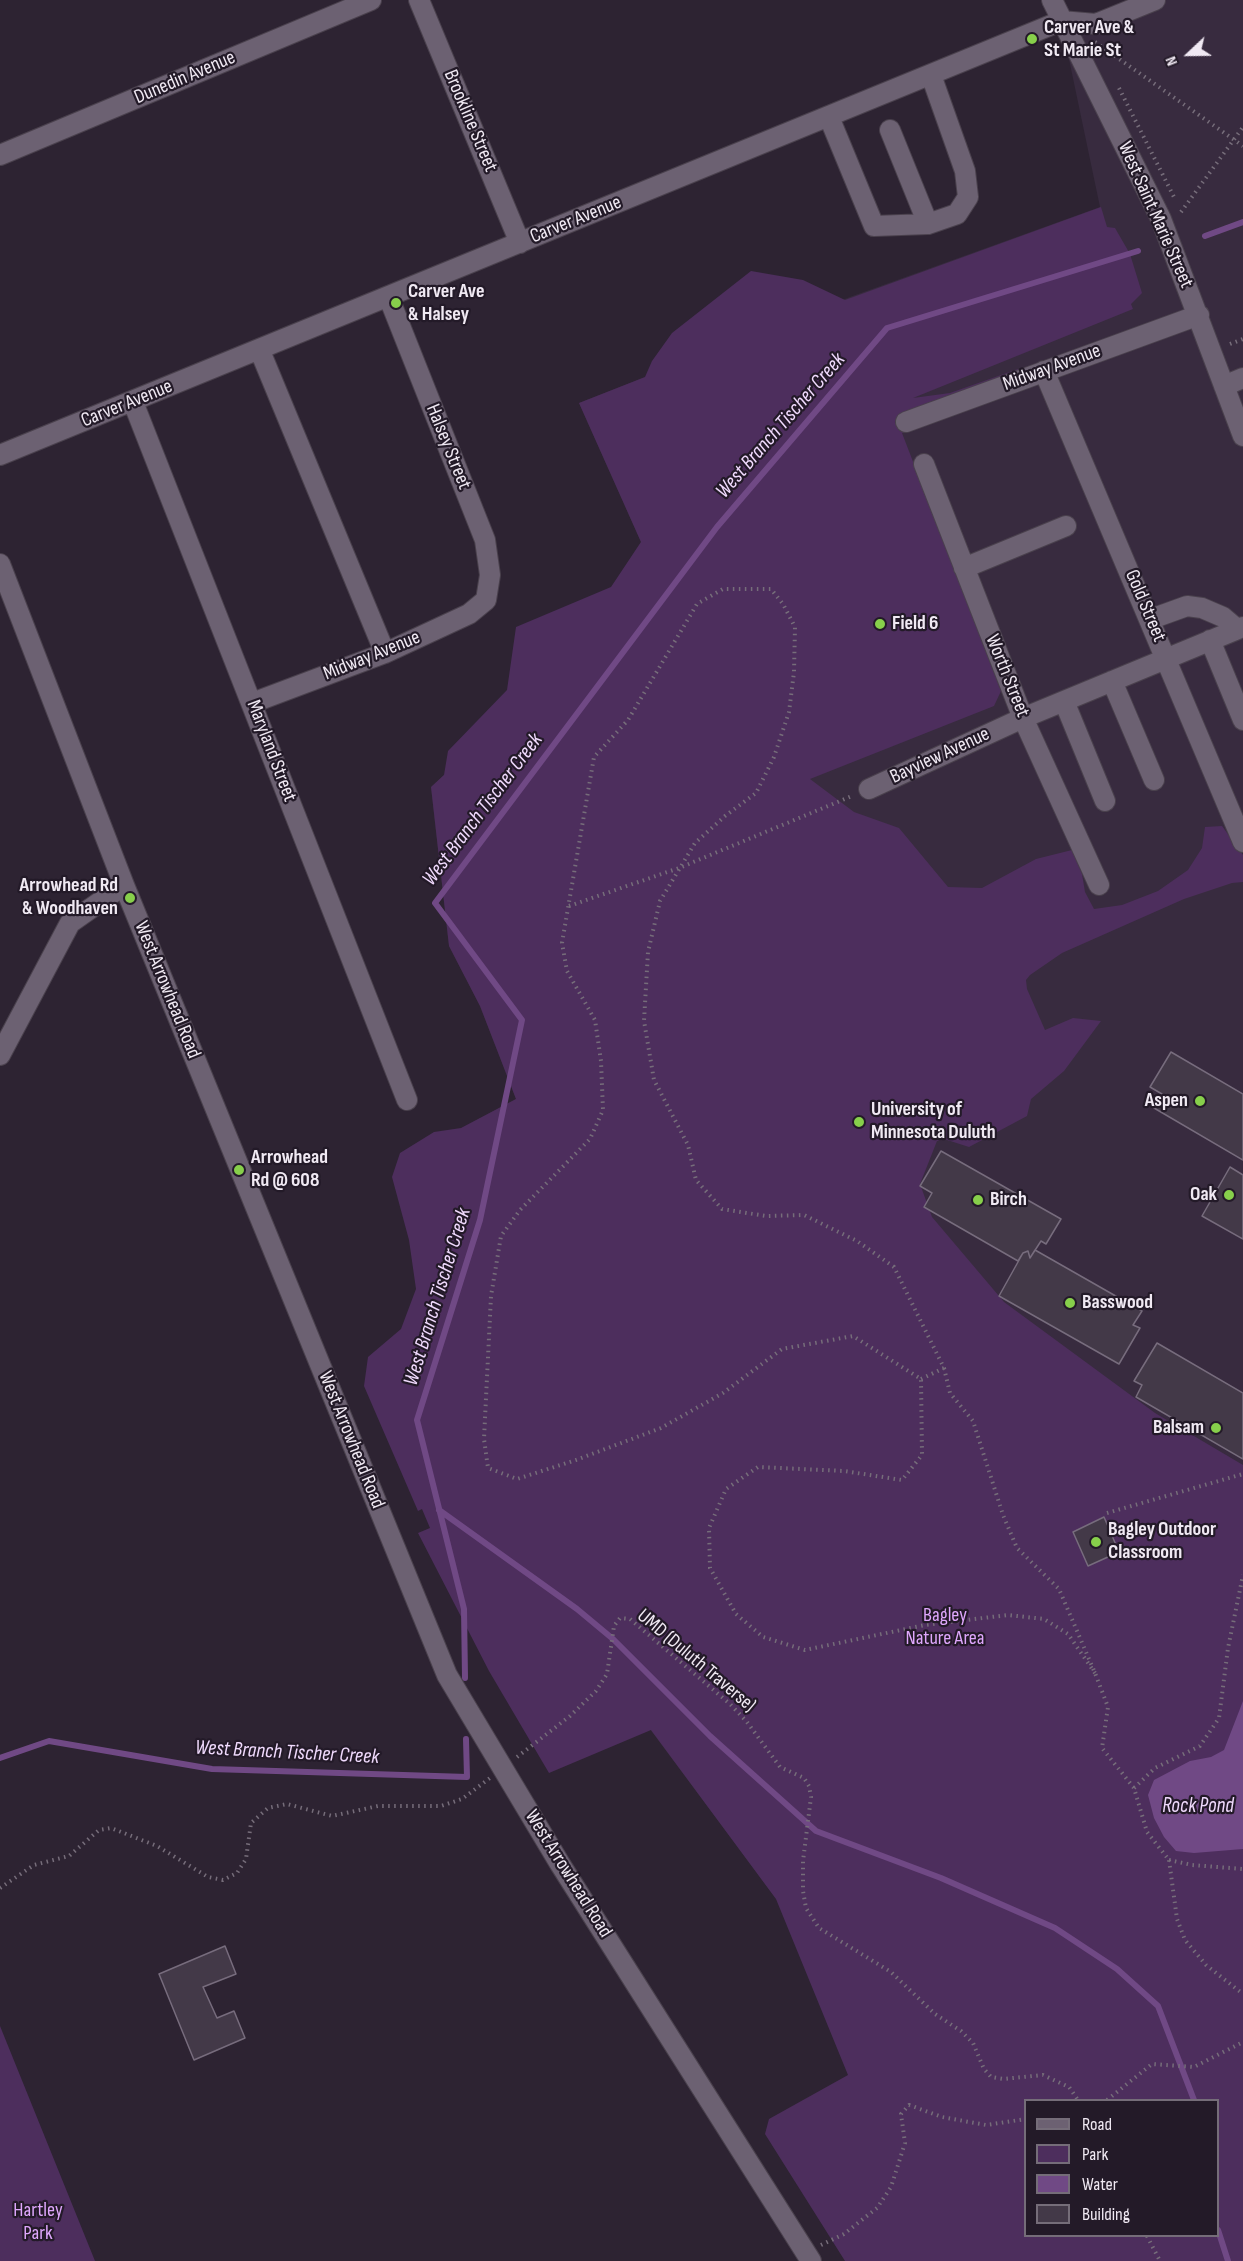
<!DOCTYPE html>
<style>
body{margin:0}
#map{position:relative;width:1243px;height:2261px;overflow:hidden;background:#2d2332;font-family:"Sofia Sans Condensed",sans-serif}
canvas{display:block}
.legend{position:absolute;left:1024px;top:2099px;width:195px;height:138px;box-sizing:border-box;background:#231a28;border:2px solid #756d79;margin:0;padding:8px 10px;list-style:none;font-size:18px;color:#f0e9f3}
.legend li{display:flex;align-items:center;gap:12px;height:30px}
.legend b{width:30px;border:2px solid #756d79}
.north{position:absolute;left:1159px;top:24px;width:60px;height:60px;-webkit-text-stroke:4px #231a28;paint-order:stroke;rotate:248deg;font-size:16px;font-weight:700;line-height:24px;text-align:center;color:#f0e9f3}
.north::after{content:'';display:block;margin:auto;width:21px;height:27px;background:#f0e9f3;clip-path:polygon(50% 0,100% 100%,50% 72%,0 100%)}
</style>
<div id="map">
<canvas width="1243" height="2261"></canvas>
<ul class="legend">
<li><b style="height:8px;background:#6c6172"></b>Road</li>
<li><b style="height:16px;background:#4d2e5d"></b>Park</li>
<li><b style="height:16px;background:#704985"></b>Water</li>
<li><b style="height:16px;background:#433948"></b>Building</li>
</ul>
<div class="north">N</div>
</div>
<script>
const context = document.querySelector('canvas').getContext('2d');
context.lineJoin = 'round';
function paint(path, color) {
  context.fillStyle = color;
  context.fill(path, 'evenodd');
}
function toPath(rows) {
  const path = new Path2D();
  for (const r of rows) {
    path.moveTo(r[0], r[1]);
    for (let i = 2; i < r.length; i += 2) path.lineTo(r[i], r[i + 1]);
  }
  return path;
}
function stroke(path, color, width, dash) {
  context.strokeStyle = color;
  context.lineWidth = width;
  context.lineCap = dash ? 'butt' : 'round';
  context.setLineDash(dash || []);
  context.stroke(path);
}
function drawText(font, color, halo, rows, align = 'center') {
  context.font = font + ' "Sofia Sans Condensed",sans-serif';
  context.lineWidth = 4.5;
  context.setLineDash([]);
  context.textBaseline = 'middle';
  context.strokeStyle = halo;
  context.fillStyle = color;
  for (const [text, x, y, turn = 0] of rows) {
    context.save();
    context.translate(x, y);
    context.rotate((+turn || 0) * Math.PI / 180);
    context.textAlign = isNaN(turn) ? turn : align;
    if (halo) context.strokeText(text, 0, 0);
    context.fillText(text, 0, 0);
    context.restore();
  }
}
const built = toPath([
 [1155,0,1243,0,1243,2261,852,2261,855,2073,795,1924,638,1713,432,1144,516,1099,480,1006,449,946,431,787,558,669,641,542,579,403,850,297,1100,207,1061,21,1096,24],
 [1026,2100,1218,2100,1218,2236,1026,2236]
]);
const green = toPath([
 [1101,207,1107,227,1115,228,1130,254,1142,293,1131,304,1133,309,913,398,950,393,1018,369,1033,381,902,433,1001,691,994,706,810,779,854,812,899,828,948,887,982,888,1036,859,1072,850,1082,874,1085,892,1094,909,1122,905,1158,891,1188,870,1202,848,1205,827,1222,826,1243,855,1243,882,1232,883,1184,899,1062,953,1030,975,1026,980,1027,989,1045,1030,1073,1018,1101,1021,1064,1071,1031,1099,1027,1116,969,1147,944,1139,937,1141,920,1184,932,1217,1004,1302,1155,1413,1243,1465,1243,2261,845,2261,765,2134,769,2119,848,2075,776,1899,651,1730,549,1773,489,1671,418,1533,430,1528,422,1509,418,1511,364,1386,368,1357,401,1329,416,1289,409,1240,392,1177,400,1153,434,1132,461,1128,516,1099,480,1006,449,946,431,787,444,775,448,751,507,690,516,627,611,587,641,542,579,403,645,377,652,361,672,333,751,271,803,280,845,300],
 [1026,2100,1218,2100,1218,2236,1026,2236],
 [0,2026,95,2261,0,2261]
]);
const water = toPath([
 [1243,1701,1243,1849,1194,1853,1176,1851,1164,1837,1154,1818,1148,1795,1154,1780,1190,1761,1211,1757,1224,1750]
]);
const stream = toPath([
 [1205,236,1243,222],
 [439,1510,577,1609,613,1639,710,1736,816,1831,941,1878,1055,1928,1117,1969,1158,2006,1194,2100],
 [465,1678,464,1609,417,1420,480,1220,522,1020,435,903,717,527,887,328,1138,251],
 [0,1758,49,1741,212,1769,467,1777,466,1739],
 [1218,2230,1228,2261]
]);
const building = toPath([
 [1171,1052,1243,1094,1243,1160,1154,1108,1162,1094,1150,1087,1171,1052],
 [941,1151,1061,1219,1046,1244,1041,1241,1030,1258,1028,1251,1023,1253,1018,1261,924,1207,932,1193,920,1186,941,1151],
 [1230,1167,1243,1175,1243,1239,1202,1216,1230,1167],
 [1035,1250,1142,1311,1133,1325,1140,1328,1119,1364,999,1296,1023,1253,1028,1251,1030,1258,1035,1250],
 [1157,1343,1243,1393,1243,1459,1136,1397,1142,1385,1134,1381,1157,1343],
 [1104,1517,1119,1552,1088,1566,1073,1532,1104,1517],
 [225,1946,236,1974,203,1987,217,2018,234,2011,245,2038,194,2060,159,1974,225,1946]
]);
const path = toPath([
 [1095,42,1243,146],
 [1119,88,1175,199],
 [1181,212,1243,127],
 [1230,344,1243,339],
 [569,906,679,868,852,796],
 [921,1379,944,1368],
 [1107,1513,1243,1474],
 [1095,1673,1068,1634,1044,1619,1008,1615,925,1625,805,1650,763,1637,736,1614,710,1568,709,1528,726,1489,758,1467,844,1471,902,1480,922,1455,921,1379,853,1336,782,1349,723,1393,661,1428,576,1460,517,1479,488,1468,484,1439,491,1296,501,1236,520,1210,590,1139,603,1110,601,1061,595,1020,567,971,562,943,594,757,628,720,697,604,723,589,771,589,783,604,795,627,794,672,789,712,774,757,756,793,725,816,695,843,660,901,648,952,644,1021,654,1080,688,1145,696,1180,722,1209,766,1216,804,1215,857,1241,894,1267,944,1368,950,1393,973,1421,1003,1515,1017,1548,1059,1589,1095,1673,1108,1707,1102,1748,1134,1788,1147,1832,1169,1860],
 [517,1757,570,1716,596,1691,607,1674,614,1626,620,1618,630,1619,730,1704,747,1722,780,1767,804,1778,809,1786,811,1797,803,1861,803,1891,806,1908,819,1928,891,1972,935,2014,961,2031,973,2043,984,2069,991,2077,1003,2079,1043,2075,1069,2087,1078,2100],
 [1134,1788,1155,1768,1200,1746,1219,1718,1228,1648,1243,1575],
 [1169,1860,1177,1919,1185,1940,1206,1965,1243,1994],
 [1169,1860,1192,1865,1243,1869],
 [0,1888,34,1865,69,1856,99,1830,111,1828,157,1846,208,1877,223,1880,237,1873,246,1859,251,1823,268,1808,287,1804,332,1816,378,1806,441,1806,462,1799,490,1778],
 [1107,2100,1152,2064,1194,2067,1243,2042],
 [1147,2236,1160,2261],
 [821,2245,844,2234,877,2208,891,2187,905,2143,901,2114,909,2105,942,2117,986,2125,1026,2119]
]);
const minor = toPath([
 [419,0,520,243],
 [1052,0,1161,219,1243,436],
 [829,117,874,226,928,224,957,214,968,197,965,171,931,75],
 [890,130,928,224],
 [0,155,371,0],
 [260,351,385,653],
 [1044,371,1243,842],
 [1224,386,1243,378],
 [133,402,407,1100],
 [906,422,1199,315],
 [0,455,1061,21,1096,24,1155,0],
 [924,464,1023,718,1099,885],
 [0,564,124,885,447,1675,560,1864,811,2261],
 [964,568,1066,526],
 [1151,619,1187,606,1202,608,1223,617,1237,629],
 [1210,640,1243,720],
 [1112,681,1154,780],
 [1064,701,1105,801],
 [252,703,385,653,469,614,486,600,490,575,485,540,389,298],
 [869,789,1023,718,1243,627],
 [0,1055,70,923,124,885]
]);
const markers = [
 [1032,39,6,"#87cf4b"],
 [396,303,6,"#87cf4b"],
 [880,624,6,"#87cf4b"],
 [130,898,6,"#87cf4b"],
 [1200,1101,6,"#87cf4b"],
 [859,1122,6,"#87cf4b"],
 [239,1170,6,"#87cf4b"],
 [1229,1195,6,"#87cf4b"],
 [978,1200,6,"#87cf4b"],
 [1070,1303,6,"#87cf4b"],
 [1216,1428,6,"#87cf4b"],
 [1096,1542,6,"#87cf4b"]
];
const poiNames = [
 ["Carver Ave &",1044,28],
 ["St Marie St",1044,51],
 ["Carver Ave",408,292],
 ["& Halsey",408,315],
 ["Field 6",892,624],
 ["Arrowhead Rd",118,886,"right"],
 ["& Woodhaven",118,909,"right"],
 ["Aspen",1188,1101,"right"],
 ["University of",871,1110],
 ["Minnesota Duluth",871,1133],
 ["Arrowhead",251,1158],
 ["Rd @ 608",251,1181],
 ["Oak",1217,1195,"right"],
 ["Birch",990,1200],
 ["Basswood",1082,1303],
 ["Balsam",1204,1428,"right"],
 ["Bagley Outdoor",1108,1530],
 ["Classroom",1108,1553]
];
const streetNames = [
 ["Dunedin Avenue",185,78,-23],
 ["Brookline Street",470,121,67],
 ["West Saint Marie Street",1155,215,66],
 ["Carver Avenue",576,220,-22],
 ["Midway Avenue",1052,368,-20],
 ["Carver Avenue",127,404,-22],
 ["Halsey Street",448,447,68],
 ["Gold Street",1145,606,67],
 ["Midway Avenue",372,656,-22],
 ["Worth Street",1007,676,68],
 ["Maryland Street",271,751,69],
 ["Bayview Avenue",940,756,-25],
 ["West Arrowhead Road",167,990,68],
 ["West Arrowhead Road",351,1440,68],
 ["UMD (Duluth Traverse)",696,1661,40],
 ["West Arrowhead Road",568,1874,58]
];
const parkNames = [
 ["Bagley",945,1616],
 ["Nature Area",945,1639],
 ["Hartley",38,2211],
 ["Park",38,2234]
];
const waterNames = [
 ["West Branch Tischer Creek",781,426,-49],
 ["West Branch Tischer Creek",483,810,-53],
 ["West Branch Tischer Creek",438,1297,-73],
 ["West Branch Tischer Creek",287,1753,3],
 ["Rock Pond",1198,1807]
];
paint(built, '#382b3f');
paint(green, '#4d2e5d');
paint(water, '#704985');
stroke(stream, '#704985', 6);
paint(building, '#433948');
stroke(building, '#776c7d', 1.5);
stroke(minor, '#4a414d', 22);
stroke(path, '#766d7a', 4, [1.5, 4.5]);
stroke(minor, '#6c6172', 20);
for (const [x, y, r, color] of markers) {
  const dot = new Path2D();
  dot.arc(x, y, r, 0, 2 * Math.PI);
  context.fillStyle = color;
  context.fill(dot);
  stroke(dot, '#231a28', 2);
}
drawText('bold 20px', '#f0e9f3', '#231a28', poiNames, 'left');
drawText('20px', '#f0e9f3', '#231a28', streetNames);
drawText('20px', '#dfa7fd', '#231a28', parkNames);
drawText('italic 21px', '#f0dafd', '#231a28', waterNames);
</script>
